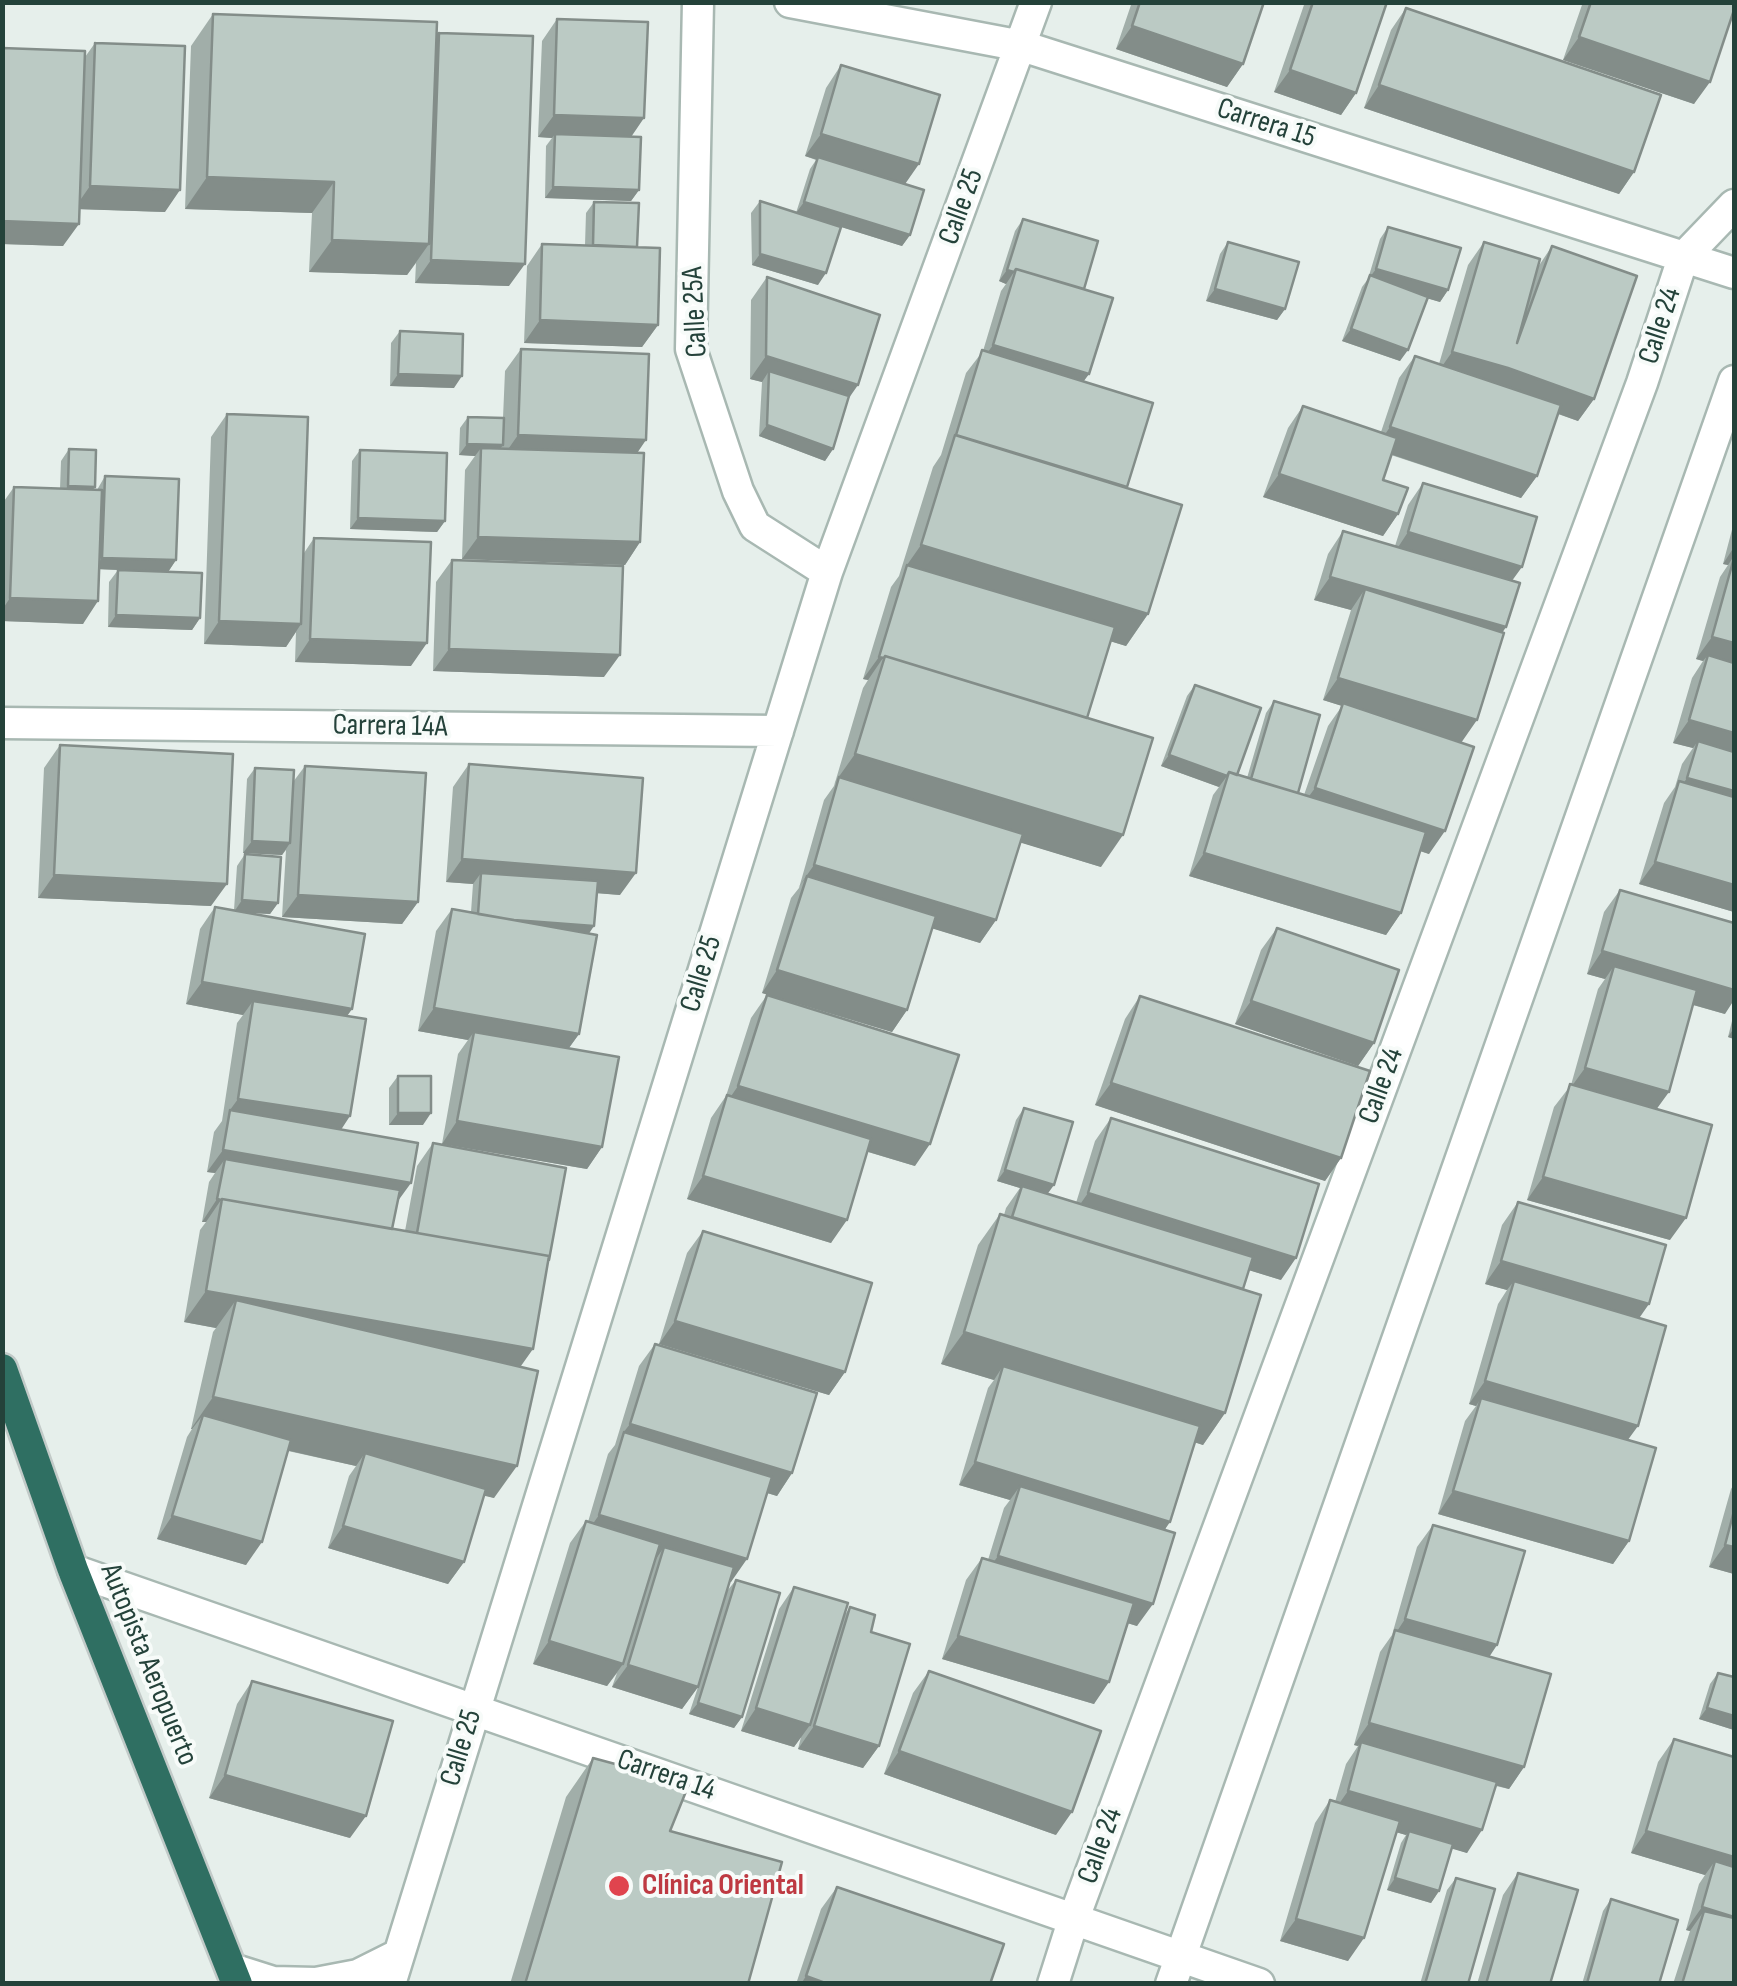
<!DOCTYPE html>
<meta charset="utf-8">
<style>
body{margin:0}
#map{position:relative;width:1737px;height:1986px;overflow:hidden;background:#e6efeb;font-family:"Sofia Sans Condensed",sans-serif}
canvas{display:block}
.frame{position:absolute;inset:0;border:5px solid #24423a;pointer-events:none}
</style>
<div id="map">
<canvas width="1737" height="1986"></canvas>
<div class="frame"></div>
</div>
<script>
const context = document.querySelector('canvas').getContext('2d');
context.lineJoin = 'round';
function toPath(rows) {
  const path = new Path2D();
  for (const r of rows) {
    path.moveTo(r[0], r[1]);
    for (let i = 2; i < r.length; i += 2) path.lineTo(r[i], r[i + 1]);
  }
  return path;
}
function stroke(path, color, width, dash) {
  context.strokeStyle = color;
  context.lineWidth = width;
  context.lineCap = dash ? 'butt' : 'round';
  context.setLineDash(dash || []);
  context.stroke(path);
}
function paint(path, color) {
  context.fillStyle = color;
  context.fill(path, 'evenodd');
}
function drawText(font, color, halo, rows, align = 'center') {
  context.font = font + ' "Sofia Sans Condensed",sans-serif';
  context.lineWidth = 8;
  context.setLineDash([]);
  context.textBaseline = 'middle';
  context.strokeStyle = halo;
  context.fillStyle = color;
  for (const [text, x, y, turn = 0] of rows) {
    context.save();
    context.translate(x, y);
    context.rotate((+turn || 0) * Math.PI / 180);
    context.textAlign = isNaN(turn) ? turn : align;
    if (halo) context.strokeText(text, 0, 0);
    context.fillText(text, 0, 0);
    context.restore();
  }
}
const minor = toPath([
 [698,2,691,349,738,491,755,526,827,572],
 [790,2,1022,46,1734,273],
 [2,723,778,731],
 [73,1570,1259,1984],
 [232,1969,273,1982,316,1983,358,1975,398,1955],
 [390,1984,827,572,1036,2],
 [1053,1984,1074,1918,1642,383,1683,258,1734,205],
 [1171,1984,1734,381]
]);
const highway = toPath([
 [2,1369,73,1570,237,1984]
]);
const wall = toPath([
 [1132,2,1264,2,1243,64,1227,87,1116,49],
 [1305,2,1387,2,1356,93,1341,115,1274,92],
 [1583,2,1734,2,1694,104,1563,60],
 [1406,8,1634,172,1619,194,1364,108,1391,30],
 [213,14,436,36,439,33,509,286,415,283,416,263,407,275,309,272,312,213,185,209,191,46],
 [557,19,631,137,639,190,631,201,545,198,546,146,552,138,538,137,542,41],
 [95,43,165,212,80,209,63,246,2,244,2,48,85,57],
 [841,65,905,184,910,235,902,246,826,222,818,285,752,265,751,213,760,201,796,213,810,169,816,160,805,156,826,88],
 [594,202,637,247,658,325,642,347,524,343,527,266,542,244,585,245,586,213],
 [1023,219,1084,289,1089,374,1083,381,1126,488,1148,614,1126,646,1110,641,1087,718,1101,867,1020,842,996,920,980,943,932,928,907,1010,892,1032,762,993,791,898,799,888,824,800,834,786,863,688,868,680,863,679,891,587,899,576,933,467,941,455,966,373,983,351,1001,291,1006,284,999,281,1015,231],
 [1388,227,1448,290,1440,302,1427,298,1400,361,1342,341,1362,287,1368,279,1380,239],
 [1228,242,1285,309,1277,320,1206,301,1220,254],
 [1484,242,1538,267,1552,246,1594,399,1578,421,1558,414,1537,476,1521,498,1391,455,1383,480,1398,514,1383,536,1263,497,1288,428,1303,406,1381,432,1399,378,1415,356,1439,364,1468,265],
 [767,277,848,399,833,449,825,461,759,436,762,382,750,379,751,300],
 [400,331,454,388,390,386,391,343],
 [521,349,637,453,640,542,625,565,462,559,465,470,475,456,459,455,460,428,468,417,503,418,505,371],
 [227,414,304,553,314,538,411,666,295,662,296,632,286,647,204,644,211,437],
 [69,449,93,490,97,490,105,476,176,560,168,572,99,569,83,624,2,621,2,504,14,487,60,489,61,461],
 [360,450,445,521,437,532,350,529,352,461],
 [1423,483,1512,580,1502,633,1461,742,1429,854,1420,851,1401,913,1386,935,1189,876,1213,795,1219,787,1161,766,1187,696,1195,685,1237,775,1247,778,1266,713,1274,701,1298,793,1304,795,1328,726,1342,706,1323,700,1351,610,1314,600,1328,554,1343,531,1395,546,1408,505],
 [1734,522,1734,912,1639,884,1664,803,1675,787,1682,764,1693,748,1673,743,1692,678,1703,661,1696,659,1720,577,1728,565,1723,564],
 [452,560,604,677,433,671,436,582],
 [118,570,200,618,192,630,108,627,109,582],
 [60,745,211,906,38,898,44,768],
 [469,764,620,895,597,893,589,933,579,1034,569,1048,602,1147,587,1169,442,1144,458,1054,468,1040,418,1031,436,931,452,909,471,912,473,884,446,882,453,787],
 [305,766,418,902,402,924,282,917,286,850,282,855,243,853,247,779,255,768,293,782],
 [245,854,278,903,270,914,251,913,352,1009,347,1016,341,1129,397,1202,392,1229,405,1231,417,1166,433,1143,520,1366,494,1498,484,1495,464,1562,448,1584,328,1548,349,1476,356,1466,288,1451,246,1565,157,1539,187,1437,192,1429,191,1429,213,1332,216,1328,184,1322,200,1230,206,1222,202,1222,209,1182,215,1173,207,1172,214,1132,222,1121,237,1023,243,1015,186,1004,200,929,215,907,234,910,237,866],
 [1620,890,1725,1014,1693,1005,1656,1109,1670,1240,1527,1200,1554,1107,1571,1085,1598,989,1605,979,1587,974,1604,912],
 [1277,928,1374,1043,1358,1066,1235,1024,1261,950],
 [767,995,915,1166,868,1152,831,1243,687,1199,711,1118,726,1096,751,1018],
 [1140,996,1341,1158,1325,1181,1095,1105,1125,1019],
 [1734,1013,1734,1039,1728,1037],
 [398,1076,423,1125,389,1125,389,1088],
 [1024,1108,1048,1194,1076,1203,1095,1141,1111,1118,1281,1280,1249,1270,1243,1289,1225,1413,1203,1445,1195,1442,1165,1530,1137,1626,1127,1623,1094,1704,942,1659,966,1580,982,1558,988,1560,1004,1508,1010,1500,959,1485,988,1388,994,1380,941,1364,978,1245,1000,1214,1004,1215,1006,1208,1020,1188,997,1181,1016,1120],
 [1518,1202,1640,1318,1627,1440,1629,1541,1613,1564,1438,1514,1465,1421,1476,1406,1469,1404,1498,1304,1507,1290,1485,1284,1502,1225],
 [703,1231,845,1372,829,1395,659,1344,687,1253],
 [655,1344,792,1473,777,1496,767,1493,731,1582,729,1581,701,1675,727,1591,736,1580,742,1717,734,1728,689,1714,698,1687,682,1709,612,1687,617,1673,607,1686,533,1664,570,1543,586,1521,588,1522,608,1454,615,1445,639,1366],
 [1734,1484,1734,1574,1709,1567,1731,1489],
 [1433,1525,1490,1656,1524,1767,1509,1789,1496,1786,1467,1853,1452,1848,1439,1891,1431,1903,1387,1890,1401,1843,1406,1835,1396,1832,1348,1961,1280,1941,1315,1823,1330,1800,1335,1802,1346,1764,1358,1746,1354,1745,1380,1652,1392,1635,1417,1547],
 [794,1587,844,1616,850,1607,871,1632,879,1746,863,1768,798,1749,801,1737,794,1747,741,1731,779,1609],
 [929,1671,1056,1835,884,1774,913,1693],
 [1718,1673,1734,1677,1734,1730,1699,1719,1710,1684],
 [252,1681,350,1838,209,1798,237,1704],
 [1674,1739,1734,1757,1734,1984,1673,1984,1690,1931,1686,1930,1699,1884,1705,1875,1631,1853,1658,1762],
 [593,1758,670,1831,748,1984,510,1984,566,1797],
 [1518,1873,1550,1984,1477,1984,1503,1895],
 [1456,1878,1468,1984,1420,1984,1447,1890],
 [837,1887,990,1984,796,1984,821,1909],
 [1611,1899,1659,1984,1582,1984,1603,1911]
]);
const shadedWall = toPath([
 [1132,26,1243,64,1227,87,1116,49],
 [1579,37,1710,82,1694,104,1563,60],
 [1290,70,1356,93,1341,115,1274,92],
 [1379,85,1634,172,1619,194,1364,108],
 [554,115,644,118,629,140,555,134,552,138,538,137],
 [821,134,919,164,903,187,805,156],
 [207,177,334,182,312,213,185,209],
 [90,186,180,190,165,212,74,209],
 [553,187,639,190,631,201,545,198],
 [804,202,910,235,902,246,796,213],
 [2,221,79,224,63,246,2,244],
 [332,240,429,244,407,275,309,272],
 [760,254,826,273,818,285,752,265],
 [431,260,525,264,509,286,415,283],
 [1376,269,1448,290,1440,302,1367,281],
 [1007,270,1014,272,1006,284,999,281],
 [1215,289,1285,309,1277,320,1206,301],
 [540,320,658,325,642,347,524,343],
 [1351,329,1408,350,1400,361,1342,341],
 [993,345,1089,374,1073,396,977,367],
 [1452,352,1508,368,1594,399,1578,421,1493,390,1436,375],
 [766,356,858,385,842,408,769,371,762,382,750,379],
 [398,374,462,376,454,388,390,386],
 [767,425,833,449,825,461,759,436],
 [1390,427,1537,476,1521,498,1375,449],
 [518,435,646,440,631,462,502,458],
 [467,444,503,445,495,456,481,448,475,456,459,455],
 [1279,474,1398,514,1383,536,1263,497],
 [68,486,95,487,87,498,59,497],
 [358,518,445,521,437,532,350,529],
 [1408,532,1522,567,1506,589,1393,555],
 [478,537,640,542,625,565,462,559],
 [921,545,1148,614,1126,646,903,578,907,565],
 [1734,547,1734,556,1728,565,1723,564],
 [102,558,176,560,168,572,94,569],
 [1330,577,1506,627,1491,650,1365,589,1351,610,1314,600],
 [10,598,98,601,83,624,2,621,2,610],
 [116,615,200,618,192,630,108,627],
 [219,621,301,624,286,647,204,644],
 [1712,637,1734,643,1734,670,1708,655,1703,661,1696,659],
 [310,639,427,643,411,666,295,662],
 [449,649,620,655,604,677,433,671],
 [879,657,883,658,868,680,863,679],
 [1338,678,1477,720,1461,743,1323,700],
 [1689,720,1734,733,1734,760,1698,741,1693,748,1673,743],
 [855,754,1123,835,1101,867,837,787,839,777,833,785],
 [1169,755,1227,776,1219,787,1161,766],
 [1687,778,1734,791,1734,818,1676,794],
 [1315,788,1445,831,1429,854,1299,810],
 [252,841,290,843,282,855,243,853],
 [1204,853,1401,913,1386,935,1189,876],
 [462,859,636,873,620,895,480,884,481,873,473,884,446,882],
 [1655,862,1734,885,1734,912,1639,884],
 [814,865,996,920,980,943,803,889,807,876,798,888],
 [54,875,227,884,211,906,38,898],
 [298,895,418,902,402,924,282,917],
 [242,900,278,903,270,914,234,912],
 [478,917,594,926,586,938],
 [1602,951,1734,990,1734,1000,1725,1014,1610,981,1614,966,1605,979,1587,974],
 [777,970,907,1010,892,1032,762,993],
 [202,982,352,1009,336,1031,253,1001,243,1015,186,1004],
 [1251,1001,1374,1043,1358,1066,1235,1024],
 [434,1008,579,1034,563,1056,474,1032,468,1040,418,1031],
 [1734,1028,1734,1039,1728,1037],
 [1585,1068,1669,1092,1653,1114,1569,1090],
 [1111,1083,1341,1158,1325,1181,1095,1105],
 [738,1086,930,1144,915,1166,723,1108],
 [238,1099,350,1116,335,1139,230,1110],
 [398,1113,431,1113,423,1125,389,1125],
 [457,1121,602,1147,587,1169,442,1144],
 [223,1150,411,1183,395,1205,225,1159,215,1173,207,1172],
 [1005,1170,1054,1185,1046,1196,997,1181],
 [703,1176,847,1220,831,1243,687,1199],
 [1543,1177,1686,1218,1670,1240,1527,1200],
 [1088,1193,1296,1258,1281,1280,1072,1216],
 [217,1199,221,1200,206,1222,202,1222],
 [1501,1261,1649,1304,1633,1327,1514,1281,1507,1290,1485,1284],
 [206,1291,533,1349,511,1380,236,1300,216,1328,184,1322],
 [675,1321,845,1372,829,1395,659,1344],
 [964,1332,1225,1413,1203,1445,999,1381,1003,1366,994,1380,941,1364],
 [1485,1381,1638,1426,1622,1448,1481,1398,1476,1406,1469,1404],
 [213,1397,517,1466,494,1498,361,1467,365,1453,356,1466,198,1430,203,1415,192,1429,191,1429],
 [630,1424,792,1473,777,1496,619,1447,623,1433],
 [975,1462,1170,1522,1155,1544,1020,1486,1010,1500,959,1485],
 [1453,1491,1629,1541,1613,1564,1438,1514],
 [599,1515,747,1559,731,1582,660,1560,664,1547,656,1559,583,1538],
 [172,1516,262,1542,246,1565,157,1539],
 [343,1526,464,1562,448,1584,328,1548],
 [1725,1545,1734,1547,1734,1574,1709,1567],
 [998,1556,1153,1604,1137,1626,982,1578],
 [1405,1619,1497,1645,1482,1668,1394,1636],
 [958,1636,1109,1682,1094,1704,942,1659],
 [549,1641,623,1664,607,1686,533,1664],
 [628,1665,698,1687,682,1709,612,1687],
 [698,1703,742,1717,734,1728,689,1714],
 [756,1708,810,1725,794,1747,741,1731],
 [1707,1708,1734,1716,1734,1730,1699,1719],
 [1369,1723,1524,1767,1509,1789,1360,1747,1361,1742,1358,1746,1354,1745],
 [814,1726,879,1746,863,1768,798,1749],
 [899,1751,1072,1812,1056,1835,884,1774],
 [225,1775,366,1816,350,1838,209,1798],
 [1348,1791,1482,1830,1467,1853,1408,1836,1409,1831,1406,1835,1332,1814],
 [1646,1831,1734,1857,1734,1884,1715,1861,1705,1875,1631,1853],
 [1395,1878,1439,1891,1431,1903,1387,1890],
 [1702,1907,1734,1917,1734,1944,1704,1911,1690,1931,1686,1930],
 [1296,1919,1364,1938,1348,1961,1280,1941],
 [806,1976,828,1984,801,1984]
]);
const building = toPath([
 [1140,2,1264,2,1243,64,1132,26,1140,2],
 [1313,2,1387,2,1356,93,1290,70,1313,2],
 [1591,2,1734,2,1734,10,1710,82,1579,37,1591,2],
 [1406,8,1661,95,1634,172,1379,85,1406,8],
 [213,14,437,22,429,244,332,240,334,182,207,177,213,14],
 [557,19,648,22,644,118,554,115,557,19],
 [439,33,533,36,525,264,431,260,439,33],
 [95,43,185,46,180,190,90,186,95,43],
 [2,48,85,51,79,224,2,221,2,48],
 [841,65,940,95,919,164,821,134,841,65],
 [555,134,641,137,639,190,553,187,555,134],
 [818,157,924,190,910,235,804,202,818,157],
 [760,201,841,227,826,273,760,254,760,201],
 [594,202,639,203,637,247,593,245,594,202],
 [1023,219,1098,241,1084,289,1016,269,1014,272,1007,270,1023,219],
 [1388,227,1461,248,1448,290,1376,269,1388,227],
 [1228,242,1299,262,1285,309,1215,289,1228,242],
 [1484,242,1540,259,1517,343,1552,246,1637,276,1594,399,1508,368,1452,352,1484,242],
 [542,244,660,248,658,325,540,320,542,244],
 [1016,269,1113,298,1089,374,993,345,1016,269],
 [1370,275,1428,297,1408,350,1351,329,1370,275],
 [767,277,880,315,858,385,766,356,767,277],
 [400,331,463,334,462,376,398,374,400,331],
 [521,349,649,354,646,440,518,435,521,349],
 [982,350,1153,403,1127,487,956,435,982,350],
 [1415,356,1561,405,1537,476,1390,427,1415,356],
 [769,371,849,396,833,449,767,425,769,371],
 [1303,406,1397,438,1383,480,1408,488,1398,514,1279,474,1303,406],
 [227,414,308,417,301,624,219,621,227,414],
 [468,417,504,418,503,445,467,444,468,417],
 [955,435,1182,505,1148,614,921,545,955,435],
 [481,448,644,453,640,542,478,537,481,448],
 [69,449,96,450,95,487,68,486,69,449],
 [360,450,447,453,445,521,358,518,360,450],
 [105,476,179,479,176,560,102,558,105,476],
 [1423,483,1537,517,1522,567,1408,532,1423,483],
 [14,487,102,490,98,601,10,598,14,487],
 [1343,531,1520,583,1506,627,1330,577,1343,531],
 [314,538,431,542,427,643,310,639,314,538],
 [1734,558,1734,643,1712,637,1734,558],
 [452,560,623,566,620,655,449,649,452,560],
 [907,565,1115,627,1087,718,885,656,884,658,879,657,907,565],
 [118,570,202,573,200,618,116,615,118,570],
 [1365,589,1504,633,1477,720,1338,678,1365,589],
 [1708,655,1734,663,1734,733,1689,720,1708,655],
 [885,656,1153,738,1123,835,855,754,885,656],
 [1195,685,1261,708,1237,775,1229,772,1227,776,1169,755,1195,685],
 [1274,701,1320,715,1298,793,1251,779,1274,701],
 [1343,703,1474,747,1445,831,1315,788,1343,703],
 [1698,741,1734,752,1734,791,1687,778,1698,741],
 [60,745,233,754,227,884,54,875,60,745],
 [469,764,643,778,636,873,462,859,469,764],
 [305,766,426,773,418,902,298,895,305,766],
 [255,768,294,770,290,843,252,841,255,768],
 [1229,772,1426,832,1401,913,1204,853,1229,772],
 [839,777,1023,834,996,920,814,865,839,777],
 [1679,781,1734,797,1734,885,1655,862,1679,781],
 [245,854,281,857,278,903,242,900,245,854],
 [481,873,598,881,594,926,514,920,478,914,481,873],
 [807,876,936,916,907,1010,777,970,807,876],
 [1620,890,1734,923,1734,990,1602,951,1620,890],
 [215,907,365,934,352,1009,202,982,215,907],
 [452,909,597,935,579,1034,434,1008,452,909],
 [1277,928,1399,970,1374,1043,1251,1001,1277,928],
 [1614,966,1697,990,1669,1092,1585,1068,1614,966],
 [767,995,959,1055,930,1144,738,1086,767,995],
 [1140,996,1370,1071,1341,1158,1111,1083,1140,996],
 [253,1001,366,1019,350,1116,238,1099,253,1001],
 [474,1032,619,1057,602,1147,457,1121,474,1032],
 [398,1076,431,1076,431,1113,398,1113,398,1076],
 [1570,1084,1712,1125,1686,1218,1543,1177,1570,1084],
 [727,1095,871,1139,847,1220,703,1176,727,1095],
 [1024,1108,1073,1122,1054,1185,1005,1170,1024,1108],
 [230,1110,418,1143,411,1183,223,1150,230,1110],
 [1111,1118,1319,1184,1296,1258,1088,1193,1111,1118],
 [433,1143,566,1168,549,1260,549,1256,417,1233,433,1143],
 [225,1159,400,1190,392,1229,222,1199,222,1200,217,1199,225,1159],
 [1022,1186,1253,1257,1243,1289,1012,1217,1022,1186],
 [222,1199,549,1256,533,1349,206,1291,222,1199],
 [1518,1202,1666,1245,1649,1304,1501,1261,1518,1202],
 [1000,1214,1261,1295,1225,1413,964,1332,1000,1214],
 [703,1231,872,1283,845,1372,675,1321,703,1231],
 [1514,1281,1666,1326,1638,1426,1485,1381,1514,1281],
 [236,1300,538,1371,517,1466,213,1397,236,1300],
 [655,1344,817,1393,792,1473,630,1424,655,1344],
 [1003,1366,1200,1426,1170,1522,975,1462,1003,1366],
 [1481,1398,1656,1448,1629,1541,1453,1491,1481,1398],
 [203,1415,291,1440,262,1542,172,1516,203,1415],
 [624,1432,772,1477,747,1559,599,1515,624,1432],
 [365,1453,486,1489,464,1562,343,1526,365,1453],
 [1020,1486,1175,1533,1153,1604,998,1556,1020,1486],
 [1734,1511,1734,1547,1725,1545,1734,1511],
 [586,1521,660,1544,623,1664,549,1641,586,1521],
 [1433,1525,1525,1551,1497,1645,1405,1619,1433,1525],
 [664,1547,734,1567,698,1687,628,1665,664,1547],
 [982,1558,1134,1603,1109,1682,958,1636,982,1558],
 [736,1580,780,1593,742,1717,698,1703,736,1580],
 [794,1587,848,1603,810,1725,756,1708,794,1587],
 [850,1607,875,1615,871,1632,910,1644,879,1746,814,1726,850,1607],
 [1395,1630,1551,1674,1524,1767,1369,1723,1395,1630],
 [929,1671,1101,1731,1072,1812,899,1751,929,1671],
 [1718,1673,1734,1677,1734,1716,1707,1708,1718,1673],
 [252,1681,393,1721,366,1816,225,1775,252,1681],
 [1674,1739,1734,1757,1734,1857,1646,1831,1674,1739],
 [1361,1742,1497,1782,1482,1830,1348,1791,1361,1742],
 [593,1758,689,1784,670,1831,782,1862,748,1984,525,1984,593,1758],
 [1330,1800,1400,1821,1364,1938,1296,1919,1330,1800],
 [1409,1831,1453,1844,1439,1891,1395,1878,1409,1831],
 [1715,1861,1734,1867,1734,1917,1702,1907,1715,1861],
 [1518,1873,1578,1890,1550,1984,1486,1984,1518,1873],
 [1456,1878,1495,1889,1468,1984,1425,1984,1456,1878],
 [837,1887,1004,1944,990,1984,828,1984,806,1976,837,1887],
 [1611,1899,1678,1920,1659,1984,1587,1983,1611,1899],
 [1704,1911,1734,1918,1734,1984,1682,1984,1704,1911]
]);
const markers = [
 [619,1886,12,"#e0444e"]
];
const streetNames = [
 ["Carrera 15",1266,124,18],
 ["Calle 25",962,207,-70],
 ["Calle 25A",696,312,-93],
 ["Calle 24",1661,326,-72],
 ["Carrera 14A",390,727,1],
 ["Calle 25",702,974,-73],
 ["Calle 24",1382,1086,-70],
 ["Autopista Aeropuerto",148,1665,68],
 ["Calle 25",462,1748,-73],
 ["Carrera 14",666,1776,19],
 ["Calle 24",1101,1846,-70]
];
const healthNames = [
 ["Clínica Oriental",642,1886]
];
stroke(minor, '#a8b8b2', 35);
stroke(highway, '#c2cac8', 35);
stroke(minor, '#fff', 30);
stroke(highway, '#2f6f62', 30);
paint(wall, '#a1aea9');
paint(shadedWall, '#838d89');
paint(building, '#bbcac4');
stroke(building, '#838d89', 2.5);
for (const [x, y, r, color] of markers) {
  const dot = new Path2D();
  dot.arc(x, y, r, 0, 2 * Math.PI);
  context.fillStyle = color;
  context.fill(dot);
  stroke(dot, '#f7fbf9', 4);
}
drawText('30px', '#24423a', '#f7fbf9', streetNames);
drawText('bold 30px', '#be3a42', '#f7fbf9', healthNames, 'left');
</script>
